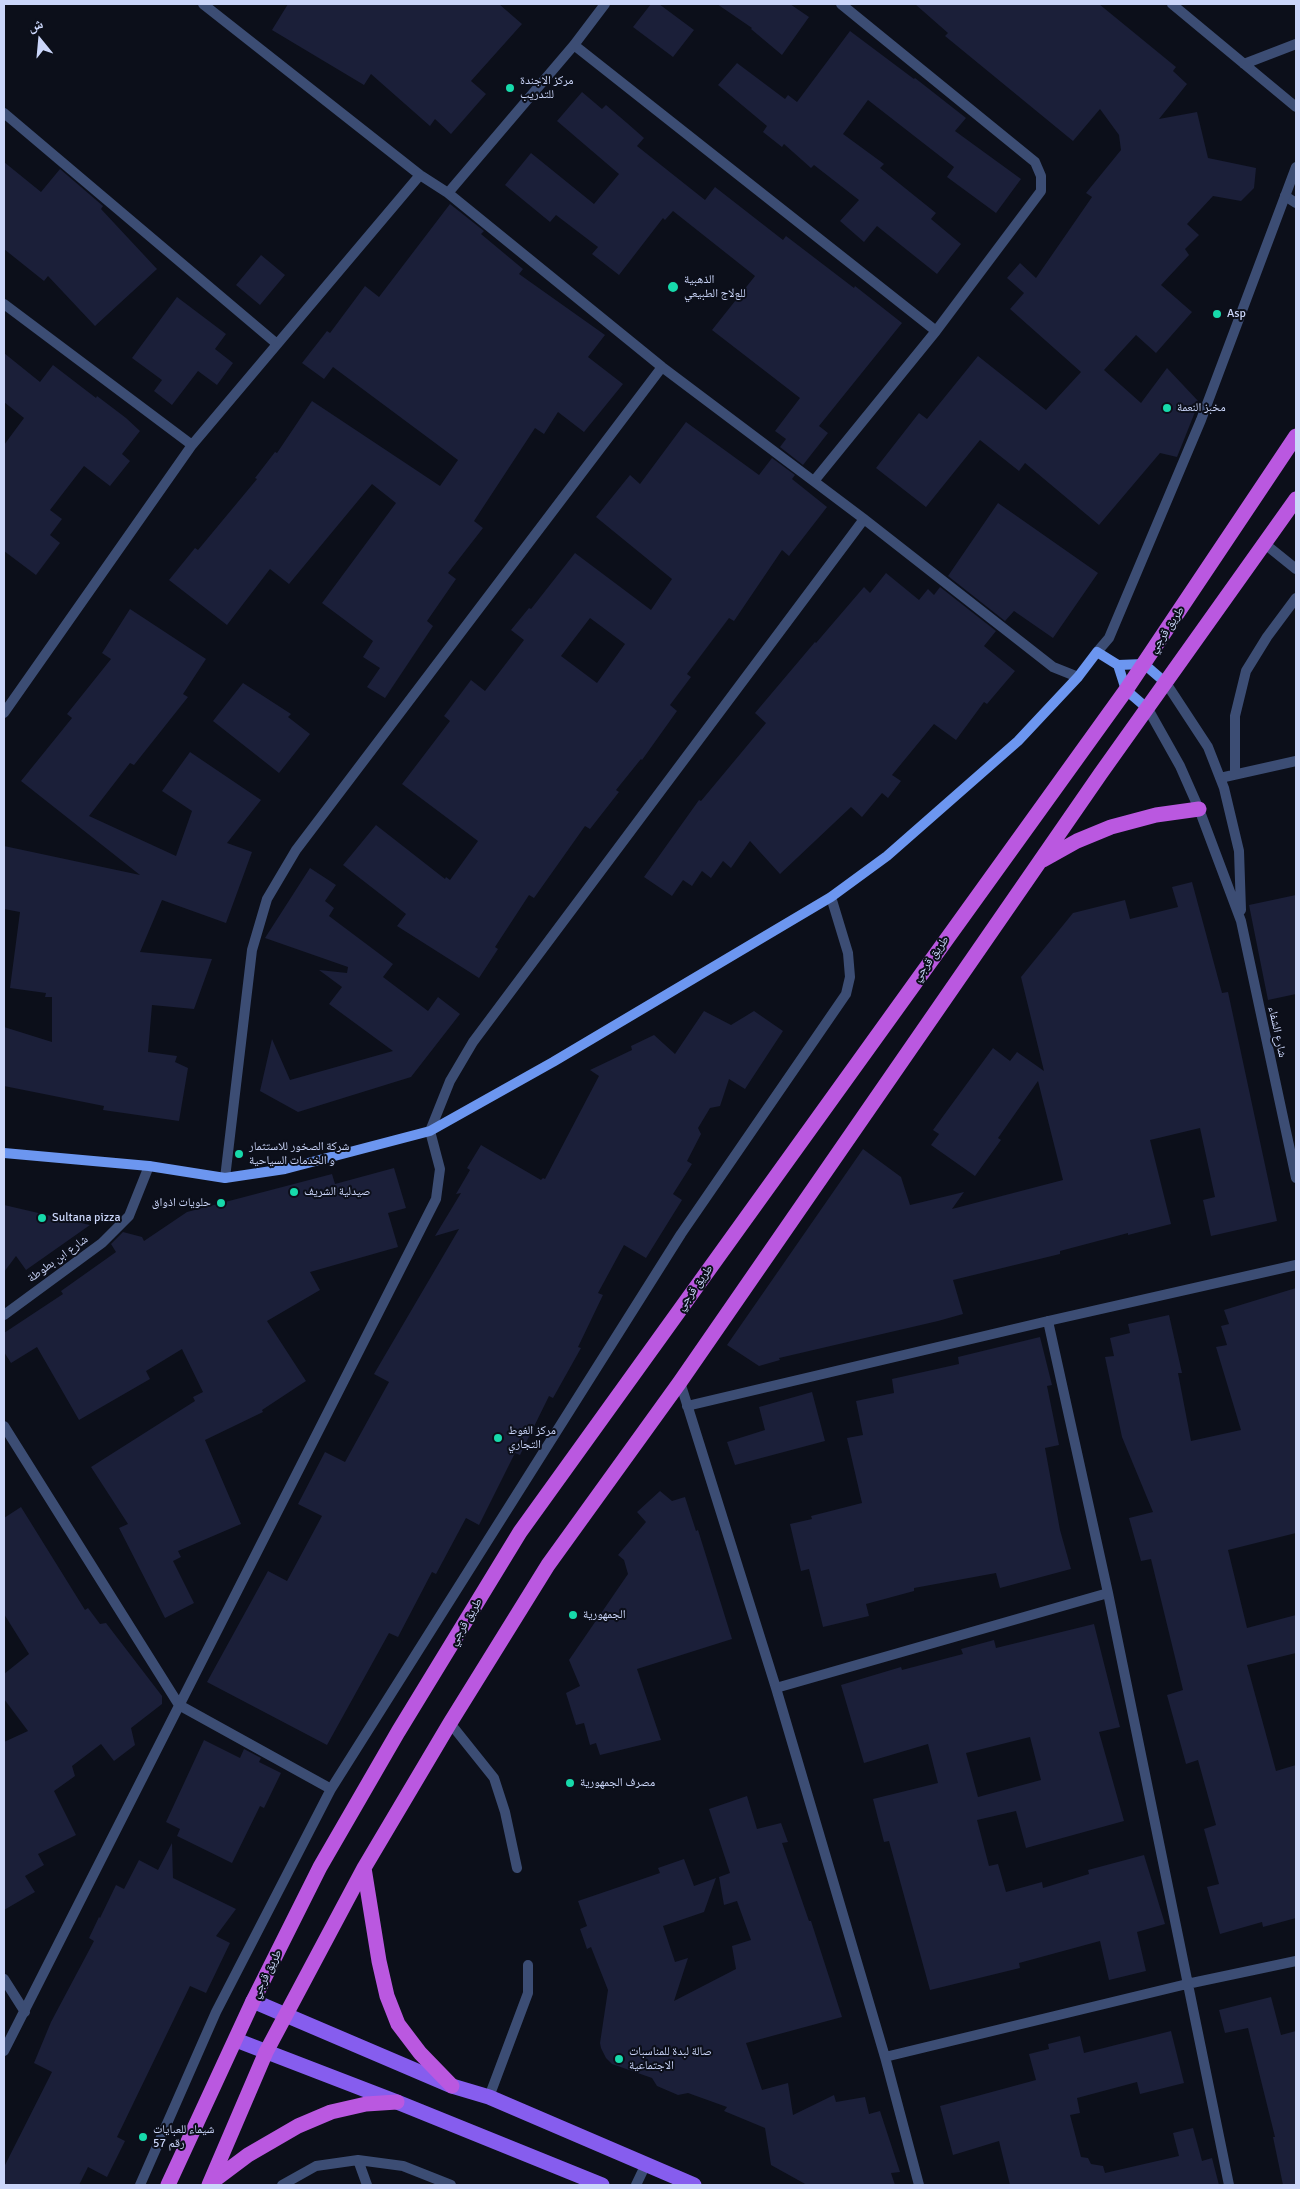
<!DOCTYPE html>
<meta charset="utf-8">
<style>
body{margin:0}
#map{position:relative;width:1300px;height:2189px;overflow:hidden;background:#0c0f1a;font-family:Signika,"Noto Naskh Arabic",sans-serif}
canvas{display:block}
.frame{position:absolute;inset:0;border:5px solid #cbd6fa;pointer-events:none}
.north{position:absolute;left:15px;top:15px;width:50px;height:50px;-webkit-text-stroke:4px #0c0f1a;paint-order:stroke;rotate:343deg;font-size:14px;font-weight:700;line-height:20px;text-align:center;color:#cbd6fa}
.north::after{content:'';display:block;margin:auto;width:18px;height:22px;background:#cbd6fa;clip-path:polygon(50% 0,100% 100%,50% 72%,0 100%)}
</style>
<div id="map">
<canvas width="1300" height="2189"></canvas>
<div class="frame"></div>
<div class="north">ش</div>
</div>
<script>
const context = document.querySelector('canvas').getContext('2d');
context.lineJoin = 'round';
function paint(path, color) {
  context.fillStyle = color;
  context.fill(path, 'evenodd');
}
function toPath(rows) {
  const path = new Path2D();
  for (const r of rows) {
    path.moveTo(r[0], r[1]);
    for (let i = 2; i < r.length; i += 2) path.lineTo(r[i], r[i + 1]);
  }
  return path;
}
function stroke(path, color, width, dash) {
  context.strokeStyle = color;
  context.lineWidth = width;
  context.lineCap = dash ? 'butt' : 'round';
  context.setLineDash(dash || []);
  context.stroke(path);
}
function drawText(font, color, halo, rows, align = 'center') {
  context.font = font + ' Signika,"Noto Naskh Arabic",sans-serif';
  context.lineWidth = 4;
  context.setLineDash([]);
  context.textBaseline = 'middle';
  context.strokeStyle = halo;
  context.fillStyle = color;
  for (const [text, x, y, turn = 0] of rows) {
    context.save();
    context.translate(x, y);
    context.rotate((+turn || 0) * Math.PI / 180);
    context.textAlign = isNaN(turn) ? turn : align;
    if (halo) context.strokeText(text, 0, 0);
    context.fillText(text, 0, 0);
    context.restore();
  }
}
const building = toPath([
 [288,4,499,4,522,24,471,81,486,94,451,134,435,119,430,126,371,74,364,85,272,30],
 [651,4,659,4,694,30,673,57,633,27],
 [717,4,790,4,809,17,782,55,751,29,752,28],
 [915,4,1099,4,1176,67,1173,71,1187,84,1159,119,1197,112,1208,158,1256,168,1254,188,1241,201,1213,196,1187,224,1199,235,1185,249,1189,255,1161,285,1192,312,1156,353,1136,335,1104,370,1141,403,1167,368,1199,402,1177,457,1160,453,1099,525,1025,463,1019,471,980,440,926,507,876,468,919,413,927,419,978,356,1046,410,1081,372,1010,309,1024,293,1007,278,1020,263,1036,278,1092,197,1086,193,1121,150,1119,135,1100,109,1073,141,945,36,948,33],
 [850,31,914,79,915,78,966,118,955,131,1021,179,996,213,947,177,954,167,868,100,843,134,884,164,880,168,936,213,931,219,961,244,937,274,877,226,864,242,840,221,859,200,814,165,811,168,784,144,782,147,763,132,767,126,718,85,737,63,785,99,788,95,797,102],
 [582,92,602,109,606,105,627,123,644,138,637,146,705,200,715,187,783,240,786,236,854,288,855,286,902,323,819,426,828,433,803,465,780,447,786,439,775,431,800,398,712,330,755,276,673,211,665,220,663,218,619,275,592,254,598,247,556,215,550,222,505,185,531,153,594,204,619,174,557,121],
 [4,162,41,192,60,169,103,206,101,209,157,269,95,326,48,276,44,281,4,249],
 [450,204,484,231,481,234,523,269,519,274,605,335,588,357,623,384,584,432,558,412,544,434,535,428,474,521,483,528,448,573,456,579,427,621,433,626,385,698,367,687,380,668,363,657,373,641,322,603,396,503,372,484,289,584,270,569,227,625,169,580,195,548,198,550,257,479,255,478,275,452,277,453,312,401,440,486,458,460,333,367,324,379,302,363,327,331,330,333,365,286,379,297],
 [261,255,285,275,260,305,236,285],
 [177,297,226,334,215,349,233,363,217,385,198,371,172,405,154,391,162,380,132,358],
 [4,353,40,382,53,365,96,398,97,396,126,418,140,431,122,454,130,461,110,486,84,466,50,510,62,519,50,535,60,543,36,575,4,551,4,445,24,418,4,402],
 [686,422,759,475,772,458,795,475,792,479,827,507,789,556,782,550,734,621,729,618,687,674,691,677,670,705,677,711,642,760,641,759,616,790,619,792,590,829,585,826,534,898,529,895,495,947,498,949,479,978,397,926,406,914,343,865,376,825,445,879,446,877,450,880,478,841,402,784,450,721,444,716,471,680,485,691,524,640,511,630,529,608,531,609,575,553,651,610,672,579,596,517,630,475,640,484],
 [590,618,625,644,597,683,561,656],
 [998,503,1098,573,1053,638,1014,611,1005,621,948,576],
 [886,573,919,600,928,589,934,595,940,587,996,631,984,646,1015,671,987,704,984,702,956,740,934,724,892,775,901,781,888,798,882,793,862,817,851,807,780,874,750,841,731,868,723,861,711,878,702,871,692,886,683,880,672,896,644,877,699,800,701,801,766,723,755,713,815,642,816,643,864,587,870,593],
 [130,609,206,659,183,694,188,697,134,765,130,763,89,816,176,856,192,811,162,791,190,752,261,800,227,843,252,852,226,923,162,900,140,952,212,959,194,1009,152,1005,148,1052,177,1056,175,1062,188,1068,179,1121,103,1110,104,1106,4,1086,4,1027,52,1042,52,997,45,997,46,993,10,988,20,912,4,909,4,846,140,875,21,781,72,718,67,714,111,659,102,653],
 [243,683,291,714,288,717,310,734,279,773,213,721],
 [310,868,336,885,325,901,334,908,329,916,393,964,383,977,428,1011,438,997,460,1014,411,1077,298,1112,260,1091,272,1039,290,1080,393,1051,329,1004,342,987,319,970,347,973,348,967,265,938],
 [1192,882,1222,993,1228,992,1277,1221,1211,1236,1203,1200,1215,1197,1200,1128,1150,1140,1171,1224,1128,1235,1128,1233,1060,1251,1060,1254,953,1280,963,1314,938,1321,779,1358,780,1360,759,1366,727,1345,863,1149,901,1177,910,1205,964,1192,952,1209,1063,1180,1038,1081,998,1138,1001,1140,975,1176,931,1145,939,1134,933,1130,993,1048,1010,1061,1017,1052,1044,1071,1021,977,1073,913,1125,900,1130,919,1178,907,1172,887],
 [1296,895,1296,994,1268,1000,1249,905],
 [704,1011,731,1025,754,1011,783,1031,745,1089,729,1079,720,1106,710,1108,698,1128,701,1134,687,1161,692,1164,673,1194,682,1200,646,1258,624,1245,598,1293,603,1295,578,1347,581,1348,553,1398,549,1396,520,1455,515,1453,479,1525,466,1518,436,1574,432,1572,398,1637,389,1633,327,1745,207,1682,268,1571,287,1581,322,1516,298,1504,325,1452,345,1462,389,1382,374,1374,459,1229,435,1236,461,1193,456,1194,470,1170,467,1168,481,1145,541,1180,543,1178,545,1179,599,1076,590,1070,632,1050,631,1046,654,1035,675,1054],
 [394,1168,406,1208,388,1213,398,1247,310,1272,320,1290,267,1321,306,1381,262,1410,263,1412,205,1440,241,1524,178,1551,181,1557,173,1561,194,1603,165,1618,119,1528,128,1524,91,1467,195,1401,193,1397,203,1392,182,1349,146,1371,150,1379,79,1420,37,1347,11,1363,4,1352,4,1333,63,1294,61,1291,116,1252,111,1244,123,1232,142,1237,144,1241,187,1212,332,1174,335,1184],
 [4,1205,90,1225,26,1270,16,1256,4,1272],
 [1296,1288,1296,1533,1228,1550,1247,1628,1296,1615,1296,1653,1247,1665,1276,1771,1296,1765,1296,1918,1263,1927,1262,1922,1220,1934,1207,1887,1219,1884,1204,1829,1216,1825,1198,1760,1186,1764,1167,1695,1183,1690,1151,1559,1141,1561,1129,1518,1153,1512,1122,1437,1105,1357,1114,1356,1110,1338,1130,1333,1128,1324,1169,1315,1182,1373,1178,1373,1191,1441,1241,1430,1216,1347,1227,1345,1221,1326,1229,1324,1224,1310],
 [1040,1337,1052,1385,1047,1386,1059,1445,1045,1448,1060,1530,1071,1569,1000,1588,996,1573,914,1588,914,1591,866,1604,869,1616,823,1627,809,1569,801,1571,790,1524,812,1519,811,1516,862,1503,847,1438,863,1435,856,1401,894,1393,892,1379,959,1364,958,1357],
 [812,1392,825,1441,735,1465,727,1442,765,1430,759,1407],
 [660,1491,672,1501,685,1497,696,1531,698,1530,732,1639,637,1669,661,1740,600,1755,596,1743,590,1745,584,1723,576,1725,566,1693,580,1686,569,1660,628,1574,624,1560,618,1555,646,1522,637,1512],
 [21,1507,85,1610,88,1608,100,1624,106,1623,162,1696,162,1704,131,1728,135,1745,114,1761,101,1744,72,1766,75,1776,54,1791,76,1835,38,1854,44,1865,25,1876,35,1892,4,1910,4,1742,28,1731,4,1699,4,1674,29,1654,4,1614,4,1518],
 [1094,1624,1120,1727,1099,1732,1124,1821,1026,1848,1016,1811,977,1820,989,1866,998,1864,1006,1892,1042,1882,1043,1888,1089,1874,1088,1870,1144,1855,1165,1924,1137,1932,1146,1971,1109,1980,1100,1941,1019,1963,1020,1968,930,1990,889,1841,884,1842,873,1799,938,1783,928,1744,864,1763,841,1685,901,1667,902,1670,963,1654,961,1649,994,1640,996,1648],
 [1030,1737,1041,1780,978,1797,966,1753],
 [204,1740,240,1758,244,1749,261,1758,259,1762,281,1773,264,1808,260,1806,232,1863,177,1836,180,1829,166,1822],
 [747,1796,757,1829,781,1823,788,1842,782,1843,809,1921,811,1921,842,2017,746,2043,762,2090,788,2083,793,2115,834,2095,836,2102,865,2097,869,2114,880,2111,900,2172,891,2173,895,2185,807,2185,771,2165,765,2128,724,2111,727,2107,688,2093,678,2095,657,2086,652,2078,612,2064,606,2058,601,2048,600,2043,608,1990,591,1947,587,1949,580,1929,587,1926,578,1901,660,1873,658,1868,684,1859,694,1886,716,1878,704,1912,663,1926,675,1962,688,1958,674,2001,736,1969,732,1946,751,1940,737,1901,724,1905,719,1877,730,1873,709,1809],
 [172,1843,173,1878,236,1909,216,1936,230,1943,206,1993,190,1986,117,2137,125,2141,107,2177,88,2167,79,2185,4,2185,4,2167,52,2072,34,2063,51,2022,94,1941,89,1938,99,1917,100,1918,116,1885,124,1889,139,1860,158,1870],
 [1271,1997,1281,2035,1296,2031,1296,2185,1283,2185,1273,2137,1275,2137,1248,2028,1225,2033,1219,2010],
 [1171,2031,1184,2083,1140,2094,1137,2082,1077,2098,1080,2113,1070,2115,1081,2157,1088,2158,1091,2164,1103,2166,1105,2173,1179,2156,1173,2133,1193,2128,1202,2161,1212,2158,1219,2185,1010,2185,999,2141,953,2155,940,2106,1036,2080,1029,2054,1049,2049,1048,2044,1080,2036,1084,2053]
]);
const service = toPath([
 [1285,196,1296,203],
 [450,1723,494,1778,505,1812,517,1868],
 [489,2097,528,1993,528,1965]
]);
const minor = toPath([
 [203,4,420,175,448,193,662,367,864,519,1053,667,1078,677],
 [1172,4,1296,107],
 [574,45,936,331],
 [1244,64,1296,44],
 [4,113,277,344],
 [448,193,574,45,605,4],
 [4,304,192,445],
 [814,481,936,331,1041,191,1041,176,1035,162,841,4],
 [1265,544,1296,569],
 [1097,652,1109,638,1201,420,1296,167],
 [1166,683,1208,747,1224,788,1239,851,1241,910],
 [1148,709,1180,766,1199,809,1241,921,1296,1178],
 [4,713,192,445,420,175],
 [1235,774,1235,716,1246,671,1267,637,1296,598],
 [1220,778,1296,761],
 [225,1178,252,950,267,899,296,850,662,367],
 [4,1315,102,1243,129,1216,149,1166],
 [1048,1321,1108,1593,1229,2185],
 [680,1382,776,1688,885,2057,919,2185],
 [687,1406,1048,1321,1296,1265],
 [4,1426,179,1705,331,1789],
 [776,1688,1108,1593],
 [4,1979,25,2012],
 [4,2051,436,1199,440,1169,430,1131,450,1081,473,1042,864,519],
 [885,2057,1187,1984,1296,1961],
 [358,2160,367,2185],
 [140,2185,216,2012,331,1789,681,1234,846,994,850,977,848,953,831,897],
 [282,2185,316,2166,358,2160,403,2166,451,2185],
 [636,2185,646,2164]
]);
const secondary = toPath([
 [1118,665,1126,690,1148,709],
 [4,1153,149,1166,225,1178,285,1169,430,1131,553,1062,831,897,887,856,1018,741,1078,677,1097,652,1118,665,1144,664,1166,683]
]);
const primary = toPath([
 [253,2001,452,2086,489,2097,694,2185],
 [236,2040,397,2102,602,2185]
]);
const trunk = toPath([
 [1043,860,1077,841,1111,827,1156,815,1199,809],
 [364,1868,379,1961,387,1996,398,2024,420,2053,452,2086],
 [212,2182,248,2155,298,2126,331,2112,366,2104,397,2102],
 [168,2185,253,2001,320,1867,398,1732,520,1532,1126,690,1296,436],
 [209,2185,266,2052,364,1868,450,1723,548,1565,680,1382,1101,773,1296,499]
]);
const markers = [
 [510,88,5,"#17daab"],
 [673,287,6,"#17daab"],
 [1217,314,5,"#17daab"],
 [1167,408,5,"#17daab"],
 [239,1154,5,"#17daab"],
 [294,1192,5,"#17daab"],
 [221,1203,5,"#17daab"],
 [42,1218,5,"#17daab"],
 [498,1438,5,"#17daab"],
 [573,1615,5,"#17daab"],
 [570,1783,5,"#17daab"],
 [619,2059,5,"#17daab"],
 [143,2137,5,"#17daab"]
];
const poiNames = [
 ["مركز الاجندة",520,81],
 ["للتدريب",520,95],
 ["الذهبية",684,280],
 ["للعﻻج الطبيعي",684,294],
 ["Asp",1227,314],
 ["مخبز النعمة",1177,408],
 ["شركة الصخور للاستثمار",249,1147],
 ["و الخدمات السياحية",249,1161],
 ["صيدلية الشريف",304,1192],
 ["حلويات اذواق",211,1203,"right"],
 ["Sultana pizza",52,1218],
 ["مركز الغوط",508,1431],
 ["التجاري",508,1445],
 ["الجمهورية",583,1615],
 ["مصرف الجمهورية",580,1783],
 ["صالة لبدة للمناسبات",629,2052],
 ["الاجتماعية",629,2066],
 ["شيماء للعبايات",153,2130],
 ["رقم 57",153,2144]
];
const streetNames = [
 ["طريق قرجي",1167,630,-56],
 ["طريق قرجي",931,959,-54],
 ["شارع الشفاء",1277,1032,78],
 ["شارع ابن بطوطة",58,1259,-36],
 ["طريق قرجي",695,1288,-54],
 ["طريق قرجي",466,1622,-59],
 ["طريق قرجي",267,1974,-63]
];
paint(building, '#1b1f39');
stroke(service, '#3c4d74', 10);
stroke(minor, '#3c4d74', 10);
stroke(secondary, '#6c96f0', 10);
stroke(primary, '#865dee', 15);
stroke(trunk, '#ba58e0', 15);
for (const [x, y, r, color] of markers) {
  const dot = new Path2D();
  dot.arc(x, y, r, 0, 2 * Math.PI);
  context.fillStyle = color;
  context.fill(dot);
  stroke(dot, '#0c0f1a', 2);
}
drawText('12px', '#cbd6fa', '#0c0f1a', poiNames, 'left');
drawText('12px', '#cbd6fa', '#0c0f1a', streetNames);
</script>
